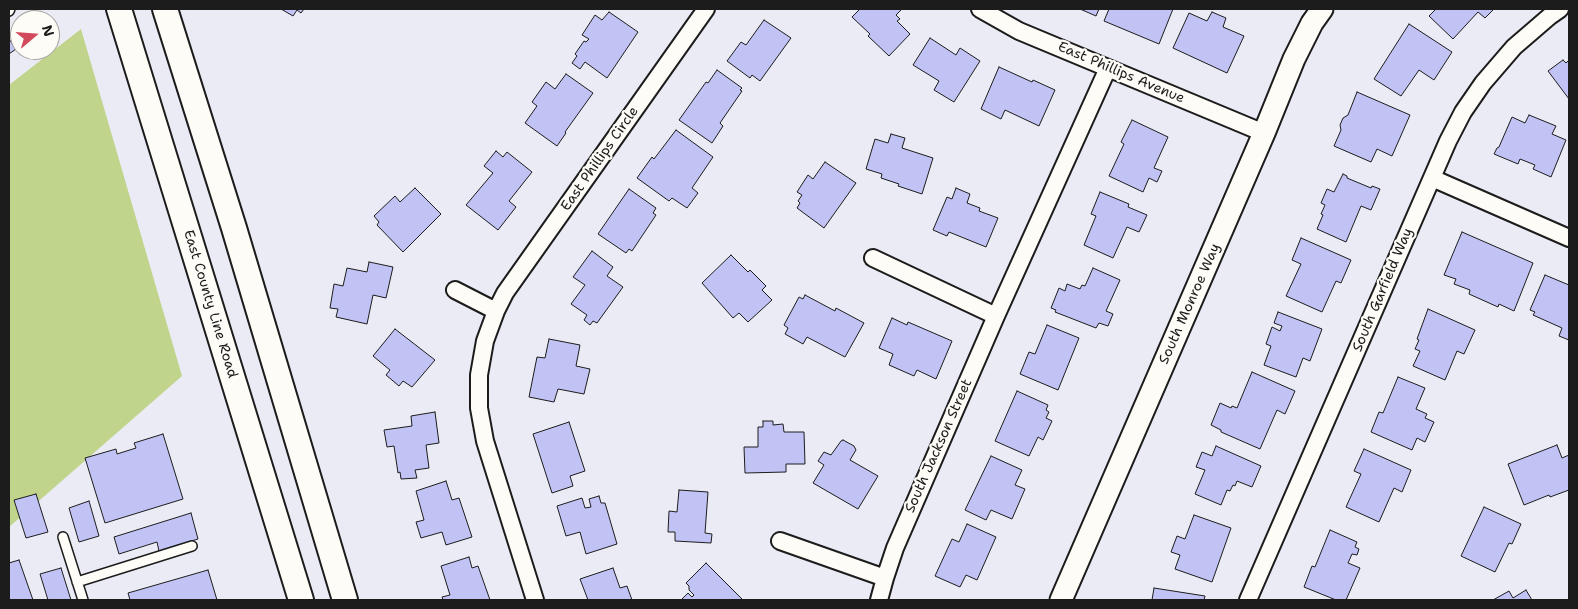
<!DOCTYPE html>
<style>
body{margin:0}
#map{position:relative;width:1578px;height:609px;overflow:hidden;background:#ebebf6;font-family:"Shantell Sans",sans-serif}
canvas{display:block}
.frame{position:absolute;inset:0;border:10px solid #1c1c1c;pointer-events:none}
.north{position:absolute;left:10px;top:10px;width:50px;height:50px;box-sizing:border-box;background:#fdfcf7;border:1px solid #a3a29f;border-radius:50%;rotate:72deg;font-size:14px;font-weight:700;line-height:20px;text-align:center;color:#1c1c1c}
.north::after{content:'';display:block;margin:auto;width:18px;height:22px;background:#d1495b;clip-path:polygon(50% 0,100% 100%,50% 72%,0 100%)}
</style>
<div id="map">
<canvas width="1578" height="609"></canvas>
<div class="frame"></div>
<div class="north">N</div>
</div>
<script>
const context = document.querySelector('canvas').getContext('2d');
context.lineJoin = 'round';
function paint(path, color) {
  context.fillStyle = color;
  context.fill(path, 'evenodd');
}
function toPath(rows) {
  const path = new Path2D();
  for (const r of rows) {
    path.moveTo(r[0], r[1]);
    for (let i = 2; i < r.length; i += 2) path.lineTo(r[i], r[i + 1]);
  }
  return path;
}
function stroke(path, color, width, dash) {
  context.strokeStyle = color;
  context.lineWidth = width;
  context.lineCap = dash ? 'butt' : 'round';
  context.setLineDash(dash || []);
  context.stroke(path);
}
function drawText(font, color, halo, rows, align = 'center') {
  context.font = font + ' "Shantell Sans",sans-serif';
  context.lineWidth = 4.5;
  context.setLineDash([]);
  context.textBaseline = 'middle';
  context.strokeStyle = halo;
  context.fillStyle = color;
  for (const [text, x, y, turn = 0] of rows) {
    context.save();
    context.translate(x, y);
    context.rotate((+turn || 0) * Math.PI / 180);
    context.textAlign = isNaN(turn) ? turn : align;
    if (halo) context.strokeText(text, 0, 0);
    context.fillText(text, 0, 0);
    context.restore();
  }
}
const green = toPath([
 [81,29,182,376,9,527,9,85]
]);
const building = toPath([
 [281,9,304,9,301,13,297,10,293,16,281,9],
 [860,9,902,9,896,15,900,19,897,21,910,34,889,56,868,36,870,34,852,17,860,9],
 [1080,9,1099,9,1096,16,1080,9],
 [1109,9,1173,9,1159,44,1104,21,1109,9],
 [1436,9,1494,9,1485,18,1478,12,1453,39,1429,16,1436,9],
 [609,12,638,32,607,78,585,62,580,69,572,63,577,56,575,54,584,41,586,42,589,39,582,35,595,15,602,20,609,12],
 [1212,12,1226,18,1223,27,1244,36,1227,73,1173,48,1189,13,1207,21,1212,12],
 [764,20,791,38,760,81,752,75,750,78,727,61,741,42,746,45,764,20],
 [1409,24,1452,52,1434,80,1419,70,1401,96,1374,79,1409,24],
 [930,38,956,55,960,48,980,61,954,102,934,90,939,81,913,65,930,38],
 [9,39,16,49,9,54,9,39],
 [1563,60,1566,63,1569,60,1569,99,1548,71,1563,60],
 [999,67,1032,82,1033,80,1055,90,1039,126,1005,110,1001,119,981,109,999,67],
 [717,70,742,88,740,90,742,91,720,123,723,126,712,143,679,120,706,82,708,83,717,70],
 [566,74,593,93,565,132,566,133,557,146,525,123,537,106,532,102,546,82,555,89,566,74],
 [1357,92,1410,115,1392,156,1377,149,1371,162,1334,146,1341,130,1340,125,1343,118,1348,115,1357,92],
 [1529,115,1556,126,1552,134,1566,140,1551,177,1533,169,1535,165,1520,159,1518,164,1494,154,1497,148,1499,147,1512,117,1525,123,1529,115],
 [1132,120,1168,137,1154,168,1162,171,1157,182,1149,178,1143,192,1109,176,1124,144,1121,142,1132,120],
 [676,130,713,157,692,188,698,193,687,208,672,198,669,201,637,178,652,157,654,159,676,130],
 [891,134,905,138,902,148,933,158,922,194,898,186,899,184,881,178,882,174,866,169,875,139,888,143,891,134],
 [496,151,503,157,507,152,532,172,509,201,516,207,498,230,466,205,493,173,484,166,496,151],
 [825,162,856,183,824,228,797,208,800,203,798,201,802,195,797,192,808,175,813,179,825,162],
 [1343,174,1347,176,1347,178,1371,188,1372,186,1380,189,1371,210,1361,206,1346,242,1317,229,1323,215,1321,214,1325,205,1321,203,1327,189,1334,192,1343,174],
 [415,188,441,214,403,252,377,225,379,222,374,216,395,196,400,202,415,188],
 [956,188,970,194,967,203,980,208,979,211,998,218,986,247,949,232,947,236,933,230,947,197,952,199,956,188],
 [629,189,656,208,653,213,656,215,632,251,629,249,626,253,598,234,629,189],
 [1100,192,1129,204,1128,207,1147,215,1139,232,1127,227,1113,258,1084,245,1096,216,1091,214,1100,192],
 [1462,232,1533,263,1514,311,1499,304,1498,307,1469,294,1470,290,1454,284,1456,279,1444,275,1462,232],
 [1301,238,1351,260,1341,283,1336,281,1322,312,1286,296,1301,264,1292,260,1301,238],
 [592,251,613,267,607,276,623,287,597,323,593,321,590,325,584,320,587,315,571,304,585,285,573,277,592,251],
 [731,255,748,272,750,270,766,286,762,290,772,300,748,322,739,313,733,318,702,283,731,255],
 [369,262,393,267,386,298,373,295,367,324,336,317,338,309,330,308,334,284,343,286,347,268,367,272,369,262],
 [1093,268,1120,280,1106,311,1113,314,1108,326,1099,323,1096,328,1055,312,1056,310,1051,308,1059,288,1065,291,1067,284,1080,289,1082,285,1085,286,1093,268],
 [1545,275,1569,285,1569,340,1559,336,1562,328,1533,315,1535,312,1530,310,1545,275],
 [805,295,835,311,836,308,864,323,845,357,807,337,803,344,785,334,788,328,784,325,799,297,803,299,805,295],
 [1428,309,1475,330,1464,354,1457,351,1445,380,1413,366,1420,351,1415,349,1419,340,1417,339,1428,309],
 [1278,312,1322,329,1310,361,1303,358,1296,377,1264,365,1271,346,1266,344,1272,327,1280,331,1282,326,1274,323,1278,312],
 [892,318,907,325,908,322,952,341,936,379,917,370,914,376,889,365,893,354,879,348,892,318],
 [1047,325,1079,338,1058,390,1020,374,1029,352,1035,354,1047,325],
 [395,329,435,360,412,387,403,381,399,386,386,375,390,370,373,356,395,329],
 [549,339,580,345,576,366,590,369,584,394,558,389,554,402,529,397,537,357,545,358,549,339],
 [1252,372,1295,391,1285,414,1277,410,1260,449,1221,432,1221,430,1211,425,1220,403,1231,408,1232,406,1237,408,1252,372],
 [1398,377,1425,388,1416,409,1427,414,1425,418,1434,422,1425,442,1417,438,1412,450,1371,432,1379,412,1383,413,1398,377],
 [1017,391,1048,405,1046,410,1049,412,1046,418,1052,421,1043,440,1038,437,1029,456,995,441,1017,391],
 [435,412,439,443,426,445,429,468,415,470,417,478,401,479,400,472,398,473,394,446,387,447,384,430,412,426,411,416,435,412],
 [763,421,773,421,773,425,783,424,784,432,804,432,805,464,786,464,786,472,745,473,744,447,758,447,758,427,763,427,763,421],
 [569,422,585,471,570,476,573,486,552,493,533,434,569,422],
 [163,434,183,499,105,523,85,458,116,449,117,454,136,448,134,443,163,434],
 [843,440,854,446,856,450,850,460,878,476,858,509,813,483,824,465,818,461,824,452,831,455,841,441,843,440],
 [1557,445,1562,458,1569,455,1569,490,1550,497,1549,495,1524,505,1508,464,1557,445],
 [1216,446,1261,466,1252,487,1237,481,1235,486,1233,485,1230,491,1227,490,1221,505,1195,494,1205,470,1196,467,1202,452,1212,456,1216,446],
 [1364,449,1411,470,1402,492,1394,488,1379,522,1346,507,1361,474,1354,471,1364,449],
 [991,456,1022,470,1015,485,1025,489,1012,519,991,510,986,520,965,510,991,456],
 [446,481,452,500,459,498,472,537,446,545,442,532,421,538,416,522,424,520,416,491,446,481],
 [679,490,708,492,705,533,712,534,711,543,675,541,675,532,668,532,669,511,677,512,679,490],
 [36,494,48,532,26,538,14,500,36,494],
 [599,496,601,503,605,503,617,544,586,554,580,532,566,536,557,506,582,498,585,508,591,507,589,499,599,496],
 [89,501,99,536,79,542,69,508,89,501],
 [1484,507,1521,524,1512,544,1509,543,1495,572,1461,556,1484,507],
 [191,513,198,539,159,551,157,542,119,554,114,537,191,513],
 [1194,515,1231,528,1212,582,1175,569,1180,555,1171,552,1177,536,1185,539,1194,515],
 [967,524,996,537,977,580,966,575,960,587,935,576,952,539,959,542,967,524],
 [1330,530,1357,542,1355,547,1359,549,1357,555,1352,554,1348,563,1360,568,1346,600,1336,600,1304,587,1312,566,1315,567,1330,530],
 [469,557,472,568,478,566,490,600,443,600,442,597,450,595,441,566,469,557],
 [19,560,33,600,9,600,9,563,19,560],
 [706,563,743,600,681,600,688,593,692,597,694,595,689,590,689,586,686,583,706,563],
 [61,568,71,600,48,600,40,574,61,568],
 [613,568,620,588,627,586,632,600,588,600,580,579,613,568],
 [208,570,217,600,130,600,128,593,208,570],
 [1154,588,1205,596,1204,600,1152,600,1154,588],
 [1526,590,1532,600,1493,600,1509,591,1513,598,1526,590]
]);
const service = toPath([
 [9,11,10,9],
 [63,537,83,600],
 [77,582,192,546]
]);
const minor = toPath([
 [980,9,1019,31,1264,133],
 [1432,178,1569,238],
 [873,258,996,316],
 [455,290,496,311],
 [780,541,885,578],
 [535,600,485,441,479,408,479,375,485,341,496,311,505,293,706,9],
 [879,600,885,578,895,548,996,316,1108,68],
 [1248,600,1448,141,1463,112,1483,83,1514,47,1550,16,1560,9]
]);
const tertiary = toPath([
 [1061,600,1264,133,1294,59,1312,23,1322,9]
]);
const secondary = toPath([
 [119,9,301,600],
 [165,9,234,228,345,600]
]);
const streetNames = [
 ["East Phillips Avenue",1121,73,23],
 ["East Phillips Circle",600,159,-55],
 ["South Garfield Way",1383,290,-67],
 ["East County Line Road",210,304,73],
 ["South Monroe Way",1190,304,-66],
 ["South Jackson Street",939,446,-66]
];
paint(green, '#c0d58b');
paint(building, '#c1c3f5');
stroke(building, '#1c1c1c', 1);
stroke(service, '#1c1c1c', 12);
stroke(minor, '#1c1c1c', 20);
stroke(tertiary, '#1c1c1c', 25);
stroke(secondary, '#1c1c1c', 28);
stroke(service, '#fdfcf7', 9);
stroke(minor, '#fdfcf7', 16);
stroke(tertiary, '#fdfcf7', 21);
stroke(secondary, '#fdfcf7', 24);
drawText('14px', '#1c1c1c', '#fdfcf7', streetNames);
</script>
